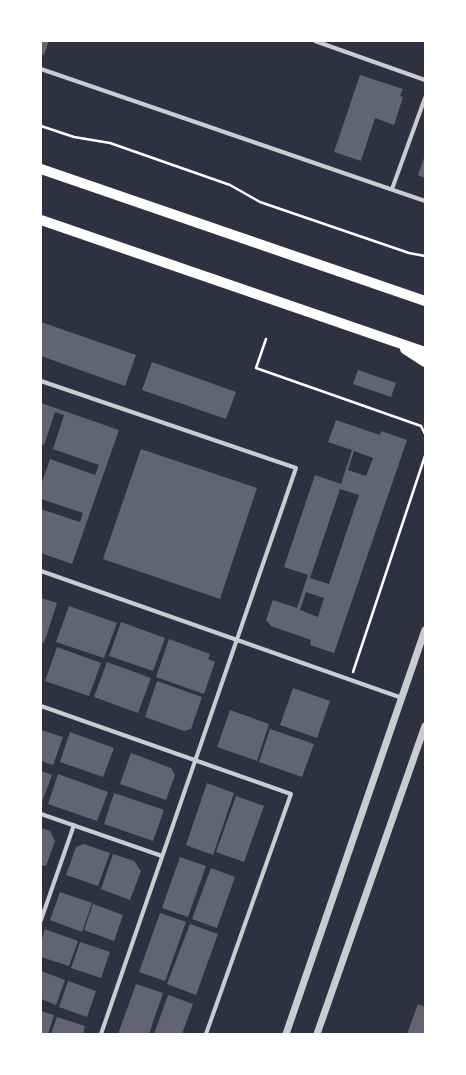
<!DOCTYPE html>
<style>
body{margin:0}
#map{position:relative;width:466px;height:1075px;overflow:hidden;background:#2d3142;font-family:Karla,sans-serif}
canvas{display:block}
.frame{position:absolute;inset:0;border:42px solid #fff;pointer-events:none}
</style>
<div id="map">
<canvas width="466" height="1075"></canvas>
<div class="frame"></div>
</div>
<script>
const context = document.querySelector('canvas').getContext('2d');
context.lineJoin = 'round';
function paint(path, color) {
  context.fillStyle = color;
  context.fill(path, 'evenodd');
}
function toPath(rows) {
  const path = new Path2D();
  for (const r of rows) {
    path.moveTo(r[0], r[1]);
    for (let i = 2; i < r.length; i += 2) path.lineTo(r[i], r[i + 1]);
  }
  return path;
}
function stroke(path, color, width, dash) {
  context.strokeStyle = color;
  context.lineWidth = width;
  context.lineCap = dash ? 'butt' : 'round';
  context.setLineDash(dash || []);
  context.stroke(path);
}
const building = toPath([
 [41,41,49,41,44,55,41,54],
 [360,75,403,89,400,96,403,97,394,125,375,118,361,161,334,152],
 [425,155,425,178,418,175],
 [41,322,136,355,125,386,41,356],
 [152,362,236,392,226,419,142,390],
 [358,370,396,383,391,397,353,384],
 [41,403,119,430,72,564,41,553,41,509,80,522,83,513,41,499,41,485,50,459,95,475,99,465,53,449,64,415,55,412,44,445,41,444],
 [336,420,380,435,381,431,407,440,334,653,310,645,311,640,271,626,266,620,273,600,297,608,308,575,284,567,315,475,341,484,352,450,328,442],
 [354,451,373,458,366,476,348,470],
 [340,489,359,495,329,584,310,578],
 [306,592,324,598,318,617,300,610],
 [141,449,257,488,220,599,103,559],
 [41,598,57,603,44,643,41,642],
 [69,606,117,623,104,658,56,642],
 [121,622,165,638,153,671,109,656],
 [169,639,210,654,208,659,215,662,204,694,156,677],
 [57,647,101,663,89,696,45,681],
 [107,662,151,678,138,713,94,697],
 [157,681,202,697,191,729,184,731,145,717],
 [293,688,330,701,317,738,280,725],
 [230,710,269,724,257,761,217,747],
 [270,729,314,744,302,777,259,762],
 [41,730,63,737,53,765,41,761],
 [70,732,114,748,103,777,60,762],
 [131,753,171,768,175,775,166,800,120,784],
 [41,771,52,775,42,802,41,801],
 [58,774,108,792,97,821,48,804],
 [207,783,234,793,213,855,186,845],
 [114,793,164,810,153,841,104,824],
 [236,796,264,806,244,862,216,852],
 [41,828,50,831,55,841,46,866,41,865],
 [84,844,110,853,98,886,66,875,76,847],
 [113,854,134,861,141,871,130,900,101,889],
 [180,857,206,866,188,917,162,908],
 [211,868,235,877,217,928,192,919],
 [60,892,92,903,82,932,50,920],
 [93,904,123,915,114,941,84,930],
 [160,913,186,922,165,981,139,972],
 [190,924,218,934,196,995,167,984],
 [45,929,78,941,69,966,41,957,41,942],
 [80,942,110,952,101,978,71,968],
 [41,971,65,980,56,1005,41,999],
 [68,981,96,991,87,1017,59,1007],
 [136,984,163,993,149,1034,118,1034],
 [168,995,193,1004,182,1034,154,1034],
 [418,1004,425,1007,425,1034,407,1034],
 [41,1011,54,1015,48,1034,41,1034],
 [57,1017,85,1026,83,1034,51,1034]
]);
const path = toPath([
 [41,126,74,137,110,143,230,185,260,202,409,253,425,256],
 [266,339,256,368,421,426,425,434],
 [353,672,425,456]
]);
const minor = toPath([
 [315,41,425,80],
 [41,69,425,201],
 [392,189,425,98],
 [41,381,296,468,101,1034],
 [41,571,402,698],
 [41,706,291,794,206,1034],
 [41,814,162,856],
 [41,920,74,825]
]);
const tertiary = toPath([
 [286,1034,425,630],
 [317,1034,425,726]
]);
const primary = toPath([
 [41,169,425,301],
 [41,220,425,352],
 [405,349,425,362]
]);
paint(building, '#626471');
stroke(path, '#fff', 2.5);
stroke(minor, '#caccd0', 4);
stroke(tertiary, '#caccd0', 7);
stroke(primary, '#fff', 10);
</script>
